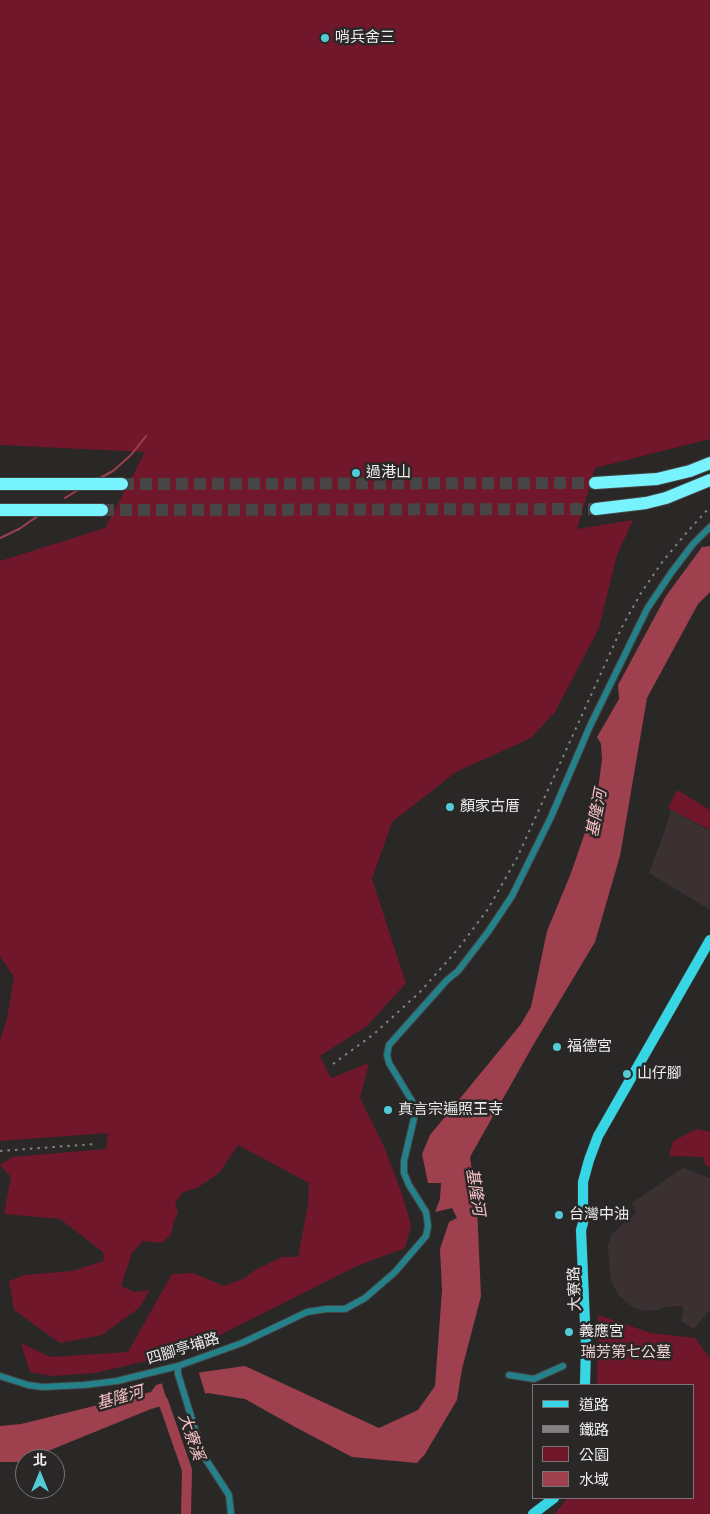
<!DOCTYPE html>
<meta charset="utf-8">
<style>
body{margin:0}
#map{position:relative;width:710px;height:1514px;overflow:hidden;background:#2a2727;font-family:"Open Sans","Noto Sans TC",sans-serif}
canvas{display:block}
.legend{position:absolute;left:532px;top:1384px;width:162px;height:115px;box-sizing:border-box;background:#2a2727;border:1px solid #787676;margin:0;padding:6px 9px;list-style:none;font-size:15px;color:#eeecec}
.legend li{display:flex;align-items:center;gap:10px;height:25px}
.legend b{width:25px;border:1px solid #787676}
.north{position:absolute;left:15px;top:1449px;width:50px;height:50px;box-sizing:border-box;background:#2a2727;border:1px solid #787676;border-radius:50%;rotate:0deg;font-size:14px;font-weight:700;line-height:20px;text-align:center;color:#eeecec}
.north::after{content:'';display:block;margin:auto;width:18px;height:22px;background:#52cbd7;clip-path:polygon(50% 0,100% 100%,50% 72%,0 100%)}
</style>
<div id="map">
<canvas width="710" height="1514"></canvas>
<ul class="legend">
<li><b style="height:6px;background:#36d6e4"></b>道路</li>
<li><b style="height:6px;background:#848181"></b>鐵路</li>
<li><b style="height:14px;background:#71172b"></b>公園</li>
<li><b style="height:14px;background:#9e404e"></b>水域</li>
</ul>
<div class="north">北</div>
</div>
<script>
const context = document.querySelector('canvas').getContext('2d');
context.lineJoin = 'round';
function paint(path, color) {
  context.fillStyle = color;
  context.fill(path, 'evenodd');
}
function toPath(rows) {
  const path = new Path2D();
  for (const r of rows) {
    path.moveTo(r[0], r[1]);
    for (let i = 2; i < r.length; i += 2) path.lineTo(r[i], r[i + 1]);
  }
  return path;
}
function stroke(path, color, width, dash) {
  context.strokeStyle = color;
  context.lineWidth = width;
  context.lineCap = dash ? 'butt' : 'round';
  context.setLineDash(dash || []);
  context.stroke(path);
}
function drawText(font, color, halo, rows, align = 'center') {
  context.font = font + ' "Open Sans","Noto Sans TC",sans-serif';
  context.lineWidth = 5;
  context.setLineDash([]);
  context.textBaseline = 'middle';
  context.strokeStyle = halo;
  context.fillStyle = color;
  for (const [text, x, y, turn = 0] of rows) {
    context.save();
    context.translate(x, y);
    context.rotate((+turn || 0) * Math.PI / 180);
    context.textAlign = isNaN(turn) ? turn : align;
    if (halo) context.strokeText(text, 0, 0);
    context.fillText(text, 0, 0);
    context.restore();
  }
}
const built = toPath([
 [671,810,710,831,710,910,649,873,665,830],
 [683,1168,710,1178,710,1310,694,1329,681,1321,684,1309,681,1306,665,1307,657,1310,645,1311,634,1308,619,1296,611,1281,609,1261,608,1245,612,1234,636,1213,632,1203]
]);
const green = toPath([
 [0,0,710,0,710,439,595,468,577,529,633,520,617,555,599,628,555,712,531,738,456,772,392,822,372,879,406,983,367,1026,320,1056,331,1078,369,1063,360,1098,385,1149,402,1194,411,1226,405,1248,357,1266,188,1351,95,1373,52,1376,30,1372,21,1343,50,1357,128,1352,172,1274,193,1273,224,1286,243,1279,257,1269,282,1257,298,1257,308,1204,309,1183,238,1145,219,1173,197,1188,183,1192,175,1204,178,1213,174,1221,171,1235,161,1243,143,1241,132,1253,121,1286,134,1292,150,1290,139,1308,102,1335,60,1343,14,1310,9,1281,25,1275,72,1271,104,1261,103,1252,60,1219,4,1214,11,1177,0,1165,12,1157,106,1149,108,1133,0,1141,0,1040,7,1019,14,977,0,956,0,561,105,528,145,452,0,445],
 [677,790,710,810,710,830,668,808],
 [697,1129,710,1132,710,1167,706,1166,703,1157,669,1156,673,1141],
 [598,1315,651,1333,695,1338,710,1358,710,1514,554,1514,568,1498,694,1498,694,1385,597,1385]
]);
const water = toPath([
 [710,546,710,592,698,604,647,698,620,856,595,942,535,1042,470,1157,477,1208,481,1296,462,1369,457,1400,425,1454,417,1463,352,1457,295,1427,245,1399,208,1393,151,1409,21,1462,0,1462,0,1426,21,1424,151,1392,156,1385,202,1372,245,1366,379,1428,418,1410,435,1386,442,1290,440,1249,449,1222,457,1218,452,1208,435,1212,440,1199,441,1183,428,1183,422,1154,430,1135,521,1024,531,1007,547,931,571,873,597,798,602,759,601,744,597,737,619,699,618,685,666,596,702,547]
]);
const pier = toPath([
 [198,1370,206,1396,169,1407,161,1381]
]);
const stream = toPath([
 [100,478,113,471,131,455,146,436],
 [65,498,78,490],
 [0,538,19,529,38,516]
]);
const river = toPath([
 [163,1401,187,1470,186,1514]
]);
const highwayTunnel = toPath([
 [122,484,595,483],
 [102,510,596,509]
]);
const street = toPath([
 [178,1366,178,1374,203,1455,229,1495,231,1514],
 [509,1375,534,1379,563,1366],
 [0,1376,28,1385,42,1387,84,1385,117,1381,178,1366,242,1343,307,1312,326,1309,345,1309,365,1298,395,1272,426,1236,428,1226,426,1212,409,1185,404,1173,404,1161,415,1114,415,1106,389,1063,387,1055,389,1045,447,980,458,971,488,932,512,896,551,817,590,726,647,609,671,573,693,544,710,527]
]);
const primary = toPath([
 [585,1385,586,1346,581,1230,583,1223,583,1182,589,1160,598,1136,710,940],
 [533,1514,554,1498]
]);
const highway = toPath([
 [595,483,657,479,690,471,710,463],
 [0,484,122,484],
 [596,509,646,503,666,498,710,480],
 [0,510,102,510]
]);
const rail = toPath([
 [333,1064,374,1034,420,992,458,949,488,909,517,858,622,627,641,593,663,561,688,531,710,507],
 [0,1151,94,1144]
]);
const markers = [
 [325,38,5,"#52cbd7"],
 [356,473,5,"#52cbd7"],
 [450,807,5,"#52cbd7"],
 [557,1047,5,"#52cbd7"],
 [627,1074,5,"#52cbd7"],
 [388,1110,5,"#52cbd7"],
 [559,1215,5,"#52cbd7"],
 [569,1332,5,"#52cbd7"]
];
const poiNames = [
 ["哨兵舍三",335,38],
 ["過港山",366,473],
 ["顏家古厝",460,807],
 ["福德宮",567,1047],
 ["山仔腳",637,1074],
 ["真言宗遍照王寺",398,1110],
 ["台灣中油",569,1215],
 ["義應宮",579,1332]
];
const streetNames = [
 ["大寮路",575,1289,-92],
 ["四腳亭埔路",183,1349,-17]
];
const parkNames = [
 ["瑞芳第七公墓",626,1353]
];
const waterNames = [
 ["基隆河",597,813,-79],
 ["基隆河",475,1192,81],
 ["基隆河",120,1398,-16],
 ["大寮溪",191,1437,71]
];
paint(built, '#3b3132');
paint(green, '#71172b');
paint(water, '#9e404e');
paint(pier, '#2a2727');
stroke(stream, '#9e404e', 2);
stroke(river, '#9e404e', 10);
stroke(highwayTunnel, '#474545', 12, [12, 6]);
stroke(street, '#454343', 8);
stroke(primary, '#454343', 11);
stroke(highway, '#454343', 14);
stroke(street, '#258189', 6);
stroke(primary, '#36d6e4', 10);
stroke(highway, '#77f3fe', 12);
stroke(rail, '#848181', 2, [2.5, 5]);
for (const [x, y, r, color] of markers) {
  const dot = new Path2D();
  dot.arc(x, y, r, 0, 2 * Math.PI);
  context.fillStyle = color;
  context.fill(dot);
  stroke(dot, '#2a2727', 2);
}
drawText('15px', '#eeecec', '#2a2727', poiNames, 'left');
drawText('15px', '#eeecec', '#2a2727', streetNames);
drawText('15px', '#edd1d3', '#2a2727', parkNames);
drawText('italic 16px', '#f7c1c5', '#2a2727', waterNames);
</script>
